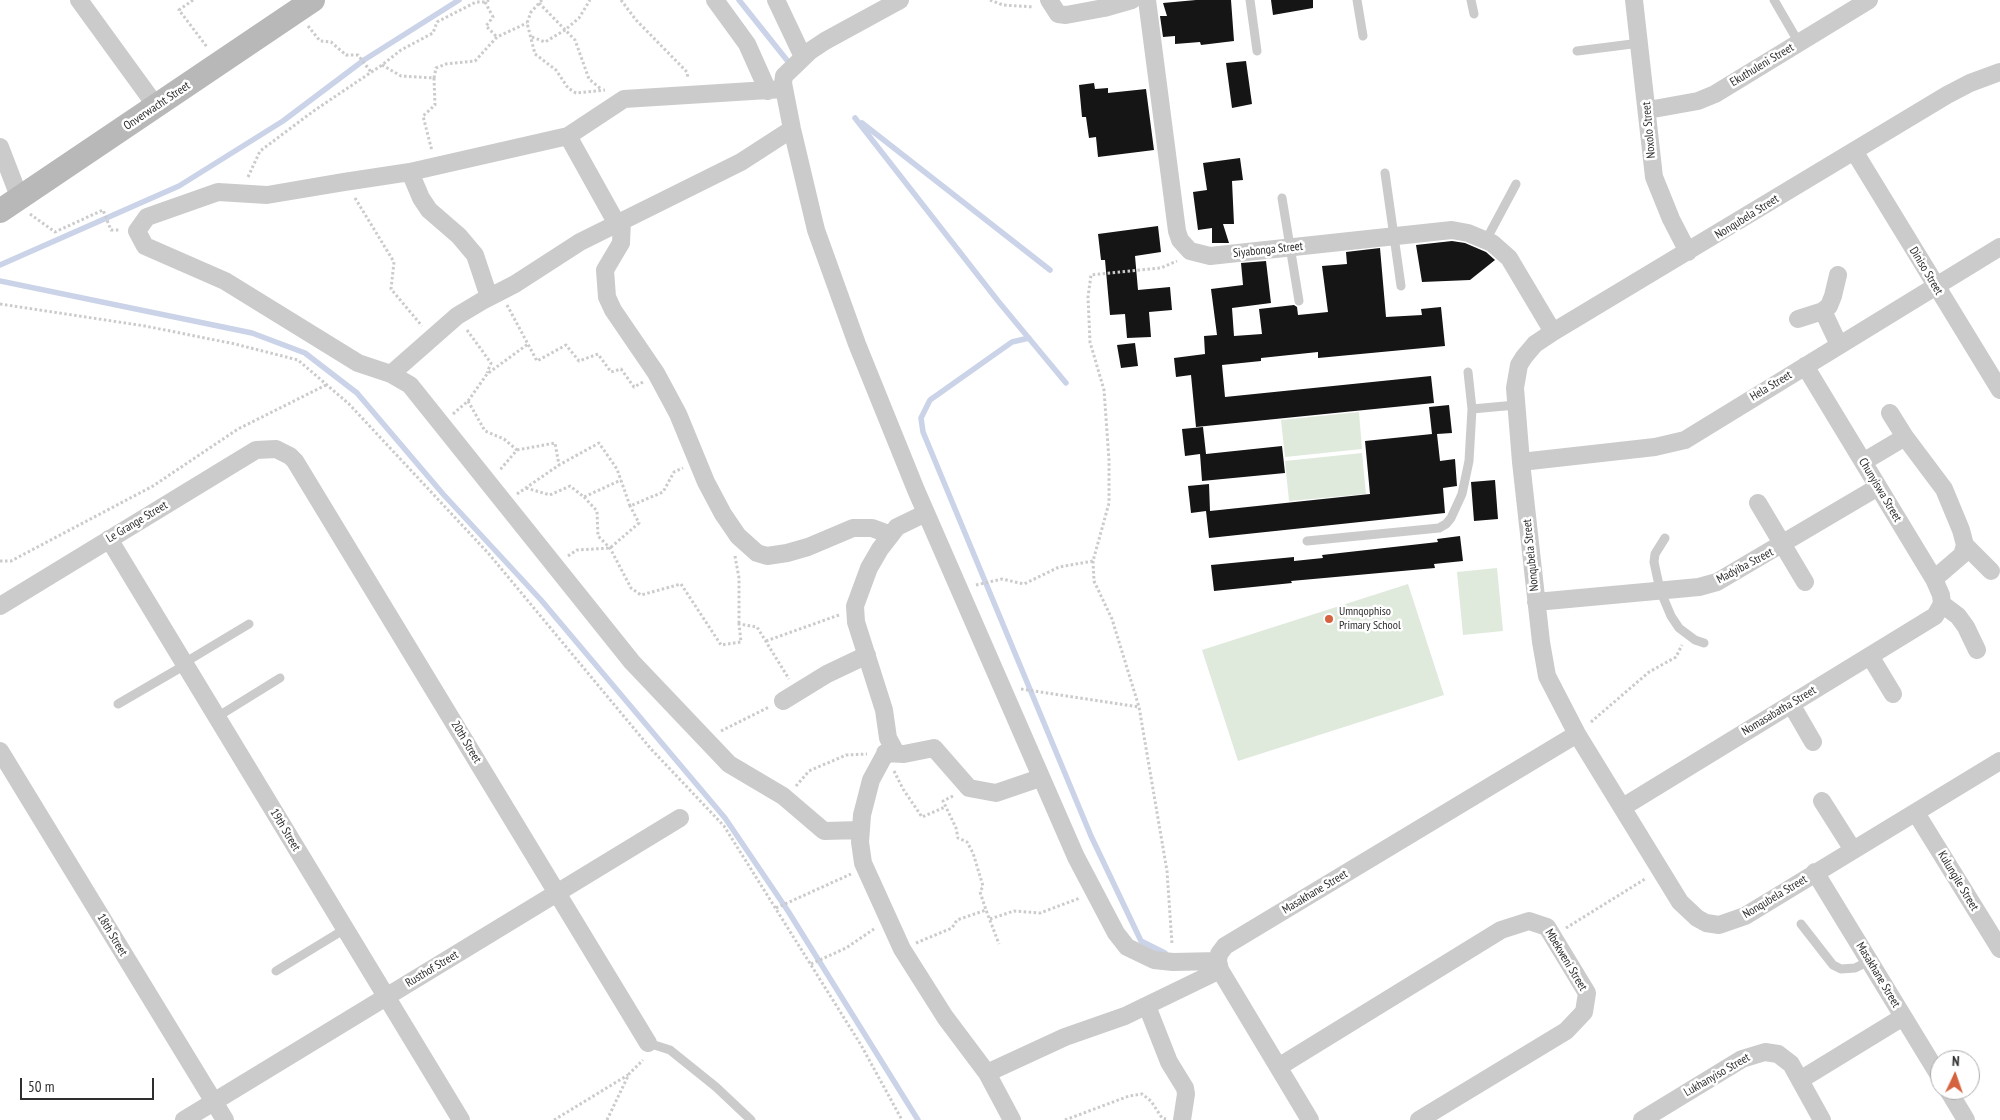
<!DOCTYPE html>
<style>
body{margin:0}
#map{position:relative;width:2000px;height:1120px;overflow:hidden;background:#fff;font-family:"PT Sans Narrow",sans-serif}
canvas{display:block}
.north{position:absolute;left:1930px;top:1050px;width:50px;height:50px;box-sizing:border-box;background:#fff;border:1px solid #ababab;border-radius:50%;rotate:3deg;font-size:14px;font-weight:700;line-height:20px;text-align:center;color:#2e2e2e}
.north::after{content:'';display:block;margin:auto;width:18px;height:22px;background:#d5633f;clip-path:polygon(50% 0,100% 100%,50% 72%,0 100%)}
.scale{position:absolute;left:20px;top:1078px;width:134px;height:22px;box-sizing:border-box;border:2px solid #2e2e2e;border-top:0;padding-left:6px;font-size:15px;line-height:18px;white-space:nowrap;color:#2e2e2e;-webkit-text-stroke:4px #fff;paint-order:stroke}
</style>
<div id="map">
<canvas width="2000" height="1120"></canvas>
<div class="north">N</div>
<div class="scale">50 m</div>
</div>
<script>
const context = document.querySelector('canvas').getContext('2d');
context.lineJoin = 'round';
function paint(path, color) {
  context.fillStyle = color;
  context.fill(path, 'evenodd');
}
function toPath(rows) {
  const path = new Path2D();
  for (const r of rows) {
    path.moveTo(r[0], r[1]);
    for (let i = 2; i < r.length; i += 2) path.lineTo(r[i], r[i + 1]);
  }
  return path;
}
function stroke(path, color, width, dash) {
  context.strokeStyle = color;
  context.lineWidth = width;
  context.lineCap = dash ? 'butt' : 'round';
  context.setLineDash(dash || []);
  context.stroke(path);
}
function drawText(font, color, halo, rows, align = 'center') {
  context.font = font + ' "PT Sans Narrow",sans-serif';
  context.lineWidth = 5;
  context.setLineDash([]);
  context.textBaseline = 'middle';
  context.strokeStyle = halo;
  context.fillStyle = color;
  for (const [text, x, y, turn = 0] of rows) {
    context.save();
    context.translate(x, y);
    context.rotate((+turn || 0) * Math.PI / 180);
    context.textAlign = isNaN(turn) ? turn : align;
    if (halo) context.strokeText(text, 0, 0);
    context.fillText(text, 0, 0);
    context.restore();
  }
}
const green = toPath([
 [1359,412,1362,449,1285,457,1281,420],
 [1362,453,1366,494,1289,501,1285,461],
 [1497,568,1503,631,1463,635,1457,572],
 [1408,584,1444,695,1238,761,1202,650]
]);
const stream = toPath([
 [739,0,790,64],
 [855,118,998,301,1066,383],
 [862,123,1050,270],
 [0,265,179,186,283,121,364,60,459,0],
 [0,281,252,333,305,353,357,393,443,494,541,600,725,818,788,911,918,1120],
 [1029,338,1012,342,930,400,921,418,923,432,1091,836,1141,941,1165,953]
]);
const building = toPath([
 [1196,0,1231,0,1234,41,1201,45,1200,42,1175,44,1175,36,1163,37,1160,16,1167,16,1163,3],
 [1271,0,1313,0,1313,8,1273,15],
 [1246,61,1252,104,1232,108,1226,63],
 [1094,83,1095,89,1108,88,1108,93,1146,89,1154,150,1098,157,1096,137,1089,138,1086,117,1082,117,1079,85],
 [1240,158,1243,180,1232,181,1234,224,1223,224,1229,243,1212,243,1212,228,1198,230,1193,192,1207,190,1203,163],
 [1158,226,1161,252,1135,256,1138,290,1170,287,1172,310,1149,312,1151,337,1127,338,1125,314,1110,315,1105,260,1101,260,1098,234],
 [1452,241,1465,243,1486,252,1495,260,1470,280,1422,282,1416,245],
 [1380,248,1386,317,1422,315,1421,309,1441,307,1445,346,1318,358,1318,352,1261,358,1261,361,1222,365,1225,397,1431,376,1434,403,1196,427,1191,375,1176,377,1174,358,1205,354,1204,336,1217,335,1211,289,1243,285,1241,263,1266,261,1271,303,1232,308,1234,336,1262,334,1259,309,1294,305,1297,307,1298,315,1328,312,1322,266,1347,264,1346,252],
 [1135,343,1138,366,1121,368,1117,345],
 [1449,405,1452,433,1437,434,1440,461,1455,459,1457,486,1443,488,1445,513,1209,538,1206,511,1191,513,1188,486,1209,484,1210,511,1370,494,1365,441,1432,434,1429,407],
 [1203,427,1206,454,1282,446,1285,473,1202,481,1200,454,1185,456,1182,429],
 [1495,480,1498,519,1474,521,1471,482],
 [1460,536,1463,561,1434,564,1435,568,1291,581,1292,583,1214,591,1211,565,1294,557,1294,561,1323,558,1322,555,1438,542,1437,539]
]);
const path = toPath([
 [193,0,179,10,207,47],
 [542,0,531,12,527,23,535,54,556,70,568,88,576,93,605,90],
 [621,0,636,20,687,72,688,79],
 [990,0,1003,5,1034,7],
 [485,2,493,17,486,26,497,37],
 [539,3,575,40,589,79,601,89],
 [308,26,320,41,331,42,346,55,358,55,371,72],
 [532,37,545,42,565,30,579,18,590,0],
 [382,65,401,76,434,78,435,105,423,116,432,151],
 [434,78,436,68,446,64,475,61,497,37,527,23],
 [248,177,260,151,315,110,382,65,401,50,433,33,437,22,476,2,485,2,489,0],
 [355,198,394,262,391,289,422,326],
 [30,214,55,232,103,210,111,230,120,230],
 [0,304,145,326,235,344,298,360,349,404,489,554,651,749,724,826,861,1045,902,1120],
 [507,305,537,361,566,345,579,361,598,354,611,372,621,369,634,387,643,382],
 [467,330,491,363,487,373],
 [468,401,485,431,504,439,517,450,499,471],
 [453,414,468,401,487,374,528,344],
 [517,450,555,443,559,465,599,443,617,469,630,506,663,492,674,472,683,468],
 [526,488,550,495,570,486,584,497,621,480],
 [517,494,559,465],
 [584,497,597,511,598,536,610,548,631,588,641,595,681,584,721,645,741,642,739,624,757,627,789,679],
 [568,556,577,550,610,548,639,523,630,506],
 [735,556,739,578,739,624],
 [0,561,11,561,153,486,238,429,326,385],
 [1093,561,1094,581,1112,619,1139,707,1167,871,1172,944],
 [976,585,1002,579,1024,584,1059,567,1093,561,1109,503,1109,460,1104,390,1090,342,1088,297,1091,275,1161,268,1177,261],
 [766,641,839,615],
 [1021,689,1139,707],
 [1591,722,1649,672,1676,657,1682,645],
 [721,731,769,707],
 [894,771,903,789,922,817,945,807],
 [796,786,809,771,846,755,867,754],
 [953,796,943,801,956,828,958,838,967,842,973,853,983,886,980,892,986,910],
 [776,908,851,874],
 [990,919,1014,911,1040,913,1080,898],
 [1566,928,1645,879],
 [916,943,952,928,957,920,986,910,999,944],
 [811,964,846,948,874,929],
 [554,1120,628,1075],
 [607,1120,629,1074,643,1060],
 [1065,1120,1129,1096,1142,1094,1151,1101,1162,1118,1166,1119]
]);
const lane = toPath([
 [1250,0,1257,51],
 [1357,0,1363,36],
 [1471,0,1474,14],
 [1774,0,1799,43],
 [1577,51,1640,43],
 [1385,173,1401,286],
 [1282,198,1299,301],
 [1486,240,1516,184],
 [1472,409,1516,405],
 [1665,538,1655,554,1654,562,1660,590,1671,616,1679,628,1695,640,1704,643],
 [1307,541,1439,528,1446,524,1451,518,1462,494,1469,461,1472,409,1468,372],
 [184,663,249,624],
 [118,704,185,665],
 [217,717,280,678],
 [1801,924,1833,965,1841,969,1855,968,1869,961],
 [276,971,345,929],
 [648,1043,670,1050,716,1087,751,1120]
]);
const street = toPath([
 [79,0,156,106],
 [715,0,747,44,768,91],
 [776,0,803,57],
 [900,0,825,41,810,51,784,76,783,83,792,129,816,230,857,344,916,490,1076,857,1116,933,1127,947,1154,960,1173,962,1218,961],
 [1049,0,1058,14,1066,15,1104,8,1132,0],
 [1147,0,1177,231,1180,240,1190,251,1210,256,1452,230,1468,233,1492,243,1509,258,1553,332],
 [1634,0,1654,177,1671,219,1688,252],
 [2000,72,1970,83,1947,95,1553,332,1535,344,1524,357,1519,365,1515,388,1521,462,1541,642,1547,676,1577,734,1680,902,1697,918,1706,923,1719,925,1745,916,2000,761],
 [784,89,624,99,568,136,410,172,344,182,267,195,218,192,147,217,137,231,145,246,225,281,358,363,391,374,410,385,632,662,729,764,783,796,824,831,861,830],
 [1648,110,1698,101,1715,94,1869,0],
 [568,136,617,224],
 [0,147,20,199],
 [1854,151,2000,390],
 [410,172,421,198,429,210,459,236,475,255,489,297],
 [622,221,621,243,605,270,607,297,613,310,656,373,678,414,706,482,723,514,738,536,757,553,767,556,787,553,808,547,853,528,872,528,891,535],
 [1838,275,1833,296,1829,306,1823,311,1839,345],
 [1798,319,1823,311],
 [391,374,457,316,482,301,515,284,580,242,741,162,792,129],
 [1890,413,1905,437],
 [1521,462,1655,447,1685,440,2000,247],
 [1863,462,1905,437,1944,489,1961,530,1965,545,1962,555,1934,579],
 [1758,503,1805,582],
 [926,513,897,527,880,549,869,568,855,606,856,622,884,710,888,738,895,751,884,756,871,780,862,815,860,842,863,863,902,949,945,1017,987,1073,1012,1120],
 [109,539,461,1120],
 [1965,545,1991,571],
 [1536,602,1699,587,1717,582,1878,487],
 [1942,604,1958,616,1966,627,1977,650],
 [0,606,256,450,276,449,290,456,295,461,648,1043],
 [1870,656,1893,694],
 [783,701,827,674,867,655],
 [1791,704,1813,742],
 [0,751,225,1120],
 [885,753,904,754,934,748,969,788,996,793,1040,778],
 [1822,801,1853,850],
 [1623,807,1935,616,1942,604,1941,595,1934,579,1805,366],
 [1916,813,2000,949],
 [1815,872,1940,1077],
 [1147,1006,1169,1062,1185,1088,1186,1094,1182,1120],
 [1280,1066,1501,930,1529,921,1547,927,1587,993,1584,1012,1566,1031,1419,1120],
 [987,1073,1065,1037,1125,1016,1220,970],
 [1800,1080,1903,1017],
 [1948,1090,1966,1120],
 [184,1120,680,818],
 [1310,1120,1220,970,1218,961,1219,954,1225,946,1577,734],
 [1642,1120,1742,1059,1765,1052,1778,1054,1791,1064,1822,1120]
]);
const secondary = toPath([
 [0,211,313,0]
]);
const markers = [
 [1329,619,5,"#d5633f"]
];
const streetNames = [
 ["Ekuthuleni Street",1762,65,-31],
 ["Onverwacht Street",157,106,-34],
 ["Noxolo Street",1649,130,-95],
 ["Nonqubela Street",1747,217,-32],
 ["Siyabonga Street",1268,250,-6],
 ["Diniso Street",1926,271,59],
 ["Hela Street",1771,386,-31],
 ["Chunyiswa Street",1880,490,59],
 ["Le Grange Street",137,522,-31],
 ["Nonqubela Street",1531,555,-96],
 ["Madyiba Street",1745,566,-28],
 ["Nomasabatha Street",1779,711,-31],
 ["20th Street",466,742,59],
 ["19th Street",285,830,59],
 ["Kulungile Street",1958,881,59],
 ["Masakhane Street",1315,892,-31],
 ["Nonqubela Street",1775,897,-31],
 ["18th Street",112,935,59],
 ["Mbekweni Street",1566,960,59],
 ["Rusthof Street",432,969,-31],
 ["Masakhane Street",1878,975,59],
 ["Lukhanyiso Street",1717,1075,-30]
];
const poiNames = [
 ["Umnqophiso",1339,612],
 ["Primary School",1339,626]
];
paint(green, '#dfeadc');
stroke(stream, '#cad3e8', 5.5);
paint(building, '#151515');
stroke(path, '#cbcbcb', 3, [2.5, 2.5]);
stroke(lane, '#cbcbcb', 9);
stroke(street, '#cbcbcb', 18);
stroke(secondary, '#b8b8b8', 24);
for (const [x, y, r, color] of markers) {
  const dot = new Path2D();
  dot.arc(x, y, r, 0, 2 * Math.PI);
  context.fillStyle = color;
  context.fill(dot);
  stroke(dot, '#fff', 2);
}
drawText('12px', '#2e2e2e', '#fff', streetNames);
drawText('12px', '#2e2e2e', '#fff', poiNames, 'left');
</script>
